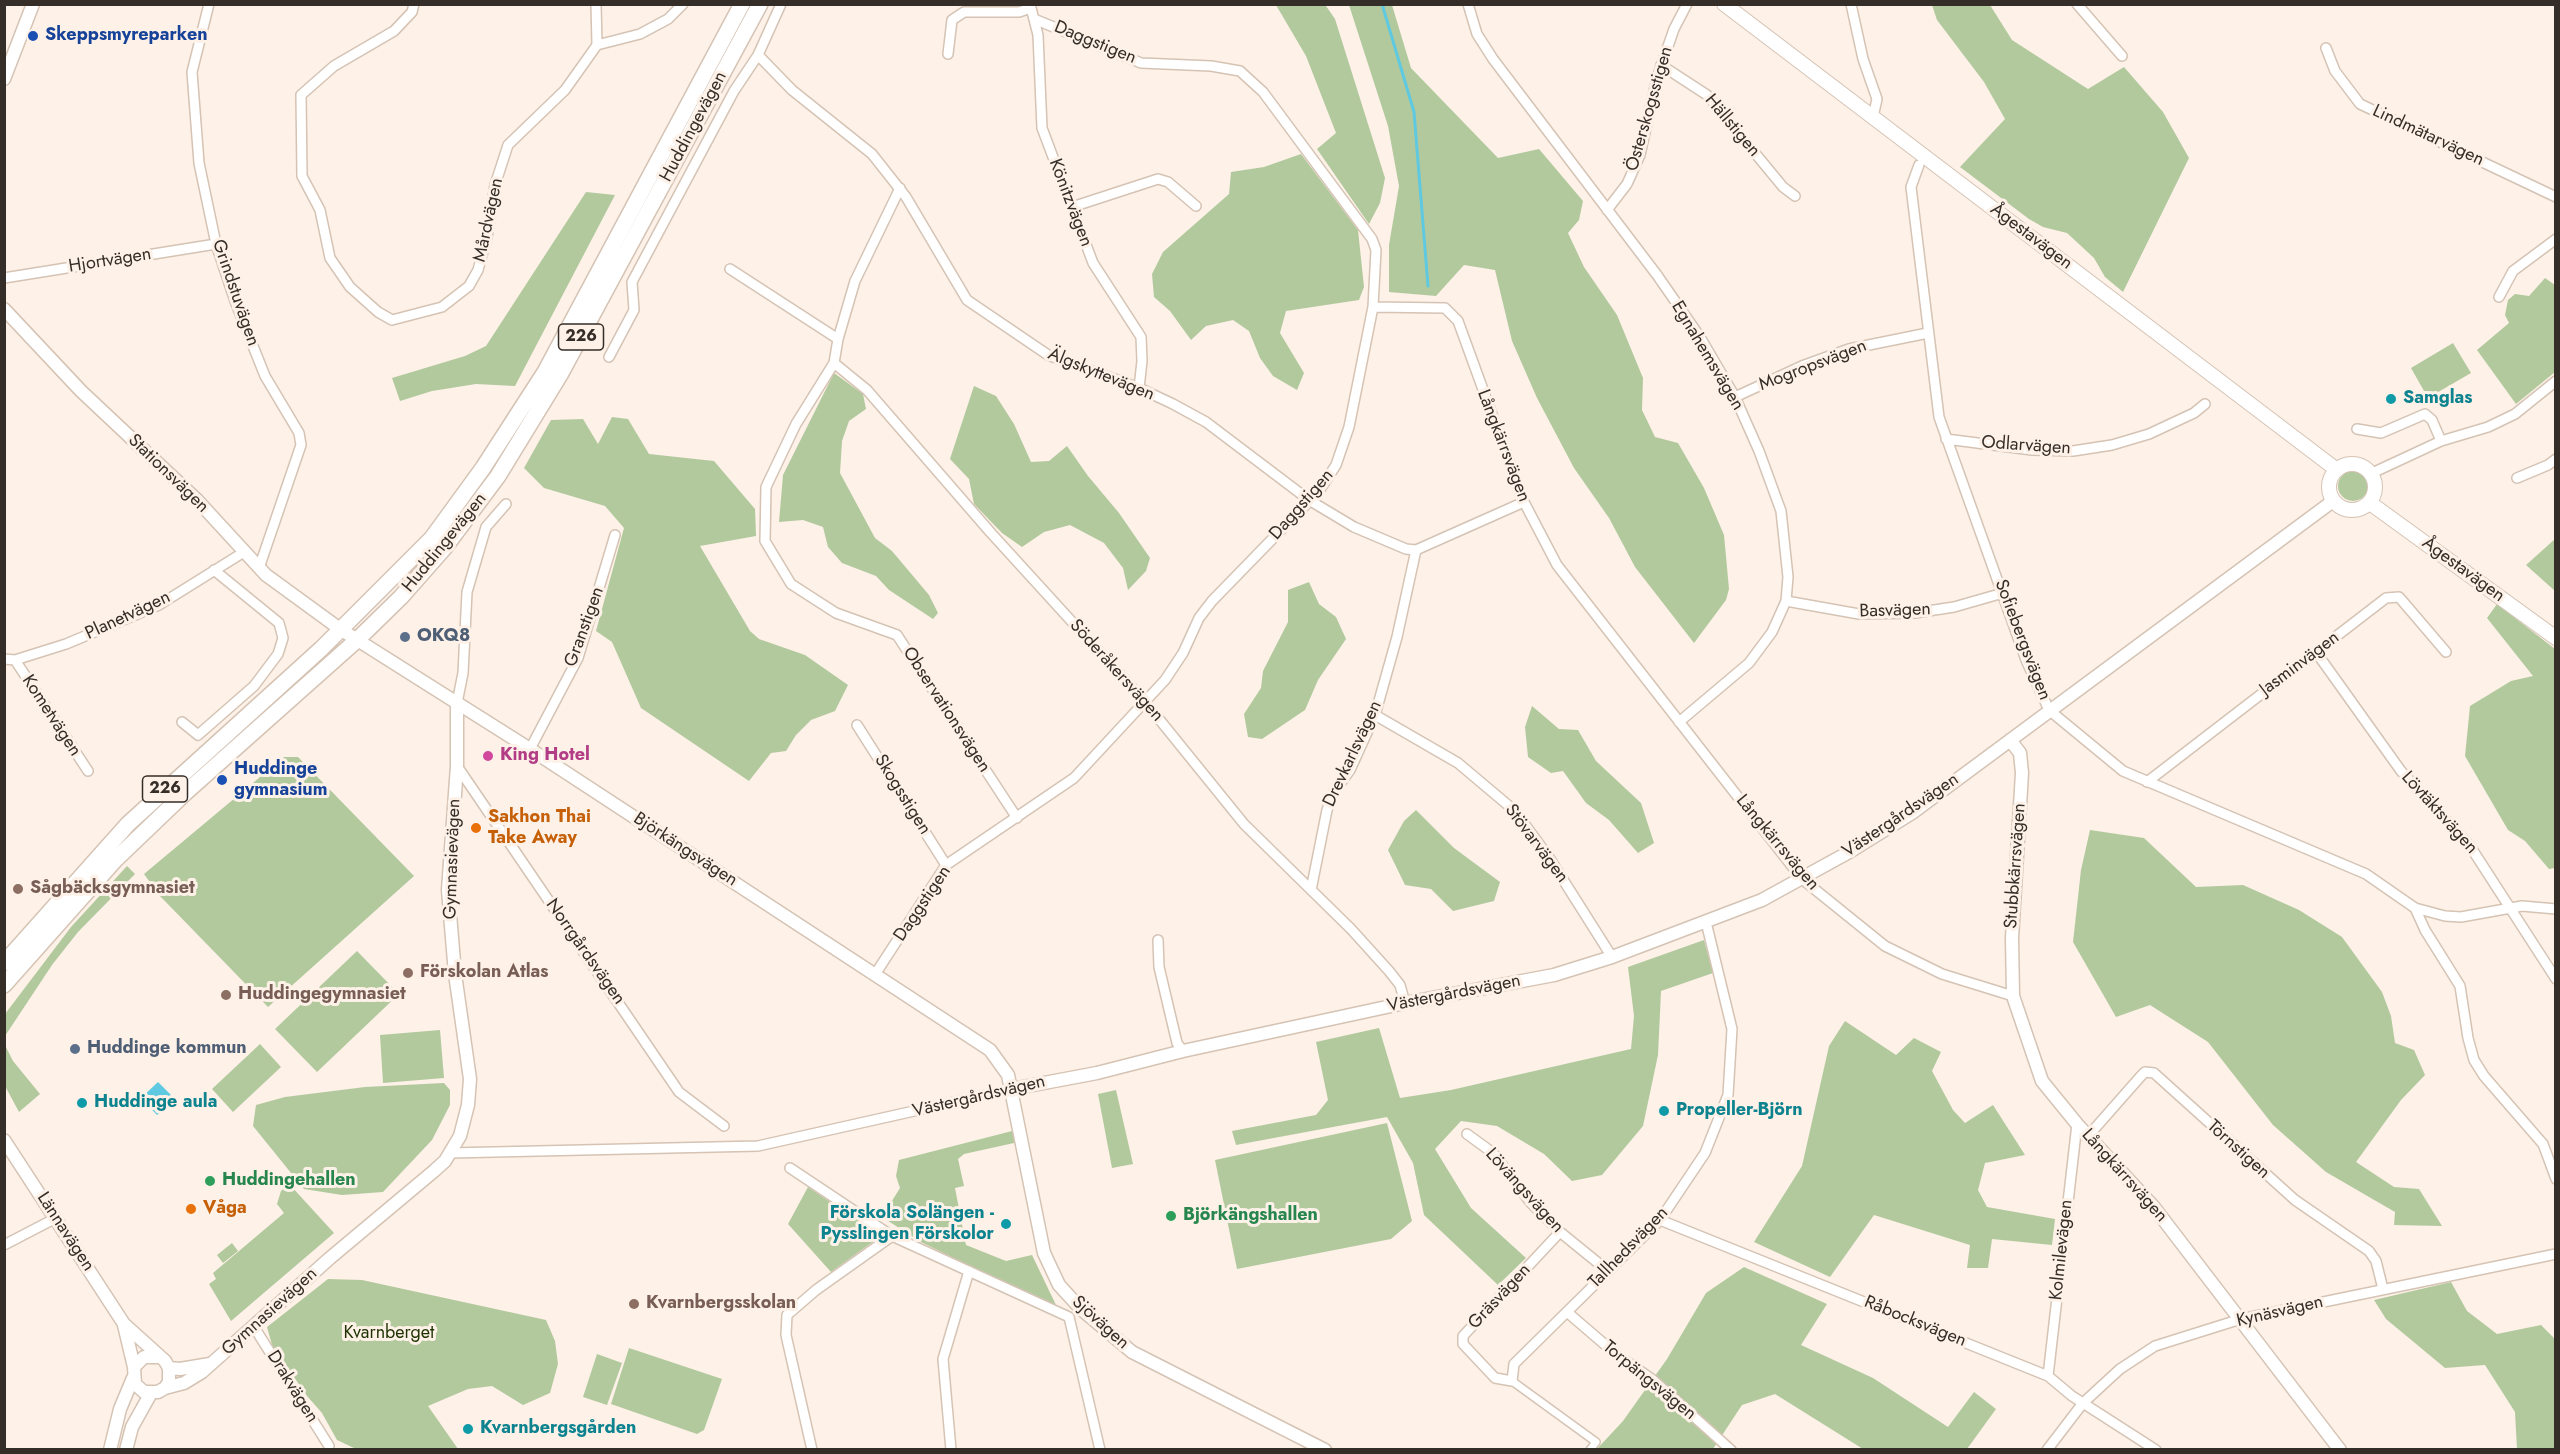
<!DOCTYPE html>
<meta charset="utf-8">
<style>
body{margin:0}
#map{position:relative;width:2560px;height:1454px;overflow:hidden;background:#fdf1e8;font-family:Jost,sans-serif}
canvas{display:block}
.frame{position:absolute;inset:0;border:6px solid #352d27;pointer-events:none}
</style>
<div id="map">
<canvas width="2560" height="1454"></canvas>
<div class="frame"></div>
</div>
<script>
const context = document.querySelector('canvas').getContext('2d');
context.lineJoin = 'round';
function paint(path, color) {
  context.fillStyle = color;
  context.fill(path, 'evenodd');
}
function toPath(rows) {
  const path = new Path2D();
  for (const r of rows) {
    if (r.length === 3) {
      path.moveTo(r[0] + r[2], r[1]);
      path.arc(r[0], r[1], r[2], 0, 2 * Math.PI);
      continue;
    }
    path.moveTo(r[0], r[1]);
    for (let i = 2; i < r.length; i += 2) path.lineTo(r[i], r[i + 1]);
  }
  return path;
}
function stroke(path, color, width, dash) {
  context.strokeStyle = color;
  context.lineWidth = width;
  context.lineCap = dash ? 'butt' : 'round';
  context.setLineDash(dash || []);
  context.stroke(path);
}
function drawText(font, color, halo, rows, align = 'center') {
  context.font = font + ' Jost,sans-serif';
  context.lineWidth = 6;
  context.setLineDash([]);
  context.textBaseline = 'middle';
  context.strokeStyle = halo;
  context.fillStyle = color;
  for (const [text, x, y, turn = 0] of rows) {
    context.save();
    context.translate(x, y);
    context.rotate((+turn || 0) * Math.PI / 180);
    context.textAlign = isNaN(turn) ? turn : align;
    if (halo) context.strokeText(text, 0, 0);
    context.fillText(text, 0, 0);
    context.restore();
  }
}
const green = toPath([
 [1312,4,1326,6,1335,19,1385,178,1380,203,1369,224,1317,149,1336,133,1306,56,1276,5],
 [1349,5,1392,5,1411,68,1439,97,1498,158,1539,149,1583,201,1579,220,1568,233,1584,267,1617,315,1643,378,1642,410,1655,437,1678,443,1704,488,1724,535,1729,589,1726,600,1694,643,1635,567,1609,518,1574,468,1537,398,1512,341,1495,270,1464,265,1436,296,1389,292,1389,245,1399,186,1388,126],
 [1932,5,1990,5,2012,40,2088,89,2124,67,2163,112,2189,158,2123,292,2105,277,2094,258,2067,233,2043,227,2029,219,1960,167,2005,119,1984,82,1937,20],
 [1301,154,1358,230,1364,287,1359,300,1286,311,1280,333,1304,373,1297,390,1273,376,1260,358,1249,331,1233,320,1206,326,1191,340,1170,311,1154,297,1152,274,1163,252,1229,194,1231,172,1264,167],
 [586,192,615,195,515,386,476,384,432,391,400,401,392,378,465,356,486,346],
 [2545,278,2555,285,2555,372,2516,404,2477,350,2509,323,2505,315,2508,300,2515,294,2529,296],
 [2453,343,2471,373,2428,398,2411,368],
 [834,373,863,394,866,409,849,421,842,441,840,473,875,538,892,551,929,595,938,613,933,619,889,590,876,576,842,563,828,547,823,527,803,520,779,522,783,475],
 [974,386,996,396,1014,424,1031,462,1049,461,1067,446,1088,476,1119,513,1150,558,1146,571,1128,590,1123,568,1104,543,1070,525,1044,532,1022,547,1002,533,974,504,969,479,950,459],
 [612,417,628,419,649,454,714,461,755,509,756,536,700,546,750,631,759,639,805,655,848,685,835,711,811,720,796,735,786,751,771,753,749,781,641,708,612,642,596,631,624,528,605,506,544,488,524,468,551,420,583,419,598,444],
 [2353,486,15],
 [2555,539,2555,591,2526,565],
 [1309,582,1319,604,1336,617,1346,639,1318,680,1305,710,1262,739,1248,737,1244,714,1261,688,1263,671,1288,622,1288,590],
 [2497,604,2555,649,2555,868,2549,869,2525,841,2508,830,2465,756,2470,706,2511,681,2533,676,2487,618],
 [1532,706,1559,729,1578,730,1596,761,1641,803,1654,843,1638,853,1609,820,1586,803,1563,771,1551,773,1528,757,1525,727],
 [284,757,298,757,414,876,268,1007,159,895,144,874],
 [1416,810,1454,848,1500,882,1494,901,1453,911,1431,889,1405,885,1388,850,1404,821],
 [2090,830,2144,838,2196,887,2243,885,2299,910,2342,937,2382,992,2391,1016,2395,1043,2414,1050,2425,1075,2401,1100,2356,1162,2394,1187,2419,1189,2442,1226,2394,1225,2395,1212,2326,1172,2273,1125,2208,1042,2150,1005,2116,1017,2073,942,2081,870],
 [127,866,135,874,78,932,52,965,5,1036,5,1014,71,927],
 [1704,940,1713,973,1661,991,1658,1055,1643,1126,1602,1175,1572,1181,1544,1154,1497,1126,1461,1121,1435,1149,1471,1208,1526,1258,1498,1285,1424,1215,1413,1163,1387,1117,1236,1145,1232,1131,1316,1115,1328,1100,1316,1042,1379,1028,1400,1098,1451,1090,1631,1049,1634,1016,1628,967],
 [357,951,399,994,317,1072,275,1029],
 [1845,1021,1896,1055,1914,1038,1941,1052,1932,1071,1953,1110,1965,1123,1993,1105,2025,1155,1985,1163,1978,1190,1987,1207,2055,1219,2052,1245,1992,1239,1988,1268,1967,1268,1970,1245,1874,1215,1830,1277,1754,1242,1802,1166,1829,1046],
 [440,1030,444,1078,383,1083,380,1035],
 [260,1044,281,1067,233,1112,212,1089],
 [6,1047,13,1061,40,1094,19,1112,5,1086],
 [444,1083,450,1090,450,1105,432,1140,383,1192,342,1195,304,1189,253,1126,256,1105,285,1097,365,1087],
 [1116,1090,1133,1164,1112,1168,1098,1094],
 [1387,1123,1412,1221,1391,1239,1237,1269,1215,1160],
 [1016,1130,1014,1143,964,1154,958,1159,964,1186,955,1188,966,1245,1006,1261,1032,1255,1056,1305,978,1270,921,1242,882,1217,900,1188,896,1176,899,1160],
 [287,1186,291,1186,334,1233,231,1321,209,1284,216,1279,213,1273,284,1213,277,1204,281,1191],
 [808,1187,881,1236,831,1272,788,1224],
 [232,1243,238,1251,223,1263,217,1255],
 [1744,1267,1827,1304,1801,1345,1873,1378,1948,1427,1974,1392,1996,1409,1967,1449,1863,1449,1775,1394,1742,1405,1713,1449,1596,1450,1623,1421,1667,1359,1706,1293],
 [328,1279,362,1280,546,1320,555,1341,558,1364,550,1393,523,1405,492,1386,468,1389,428,1406,458,1449,356,1449,337,1440,322,1413,307,1396,272,1345,267,1327],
 [2451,1282,2467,1311,2497,1334,2541,1325,2555,1339,2555,1449,2517,1449,2515,1412,2485,1365,2445,1368,2386,1319,2374,1300],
 [629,1348,722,1379,704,1430,697,1434,611,1404],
 [597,1354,622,1363,607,1405,583,1397]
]);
const water = toPath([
 [158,1082,175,1099,157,1115,141,1098]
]);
const stream = toPath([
 [1382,4,1414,112,1428,286]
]);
const pedestrian = toPath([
 [1512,1381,1596,1442,1590,1450]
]);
const minor = toPath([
 [209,4,192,72,199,163,216,244,235,301,265,376,299,433,301,445,259,568],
 [414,4,412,12,394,31,334,66,301,95,302,176,320,210,330,258,350,287,378,312,392,320,442,307,469,286,478,270,487,237,495,185,508,145,565,90,597,45,640,34,668,19,683,4],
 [596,4,597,45],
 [1030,4,1038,35,1042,128,1093,263,1141,337,1142,361,1139,388],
 [1468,4,1477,34,1493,59,1657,275,1700,337,1735,397,1759,451,1781,511,1788,577,1786,601,1772,632,1749,663,1679,722],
 [1851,4,1863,59,1877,99,1873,117],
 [2077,4,2122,56],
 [2326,48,2335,71,2360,104,2556,197],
 [948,54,952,20,964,12,1019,12,1031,8],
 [758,55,792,90,872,154,906,197,967,300,1048,355,1139,388,1173,404,1206,422,1309,500,1354,527,1406,549,1416,550,1524,502],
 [1661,65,1707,95,1783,187,1795,196],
 [1919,165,1911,187,1939,417,2026,660,2049,710,2123,771,2366,874,2415,908,2445,916,2461,917,2522,906,2556,909],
 [900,188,855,281,838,339,834,363,867,390,991,533,1146,703,1244,824,1351,929,1389,971,1400,985,1405,1003],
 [1072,207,1158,179,1168,182,1196,206],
 [1607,210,1627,184,1640,155,1657,78,1674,29,1687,4],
 [730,269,838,339],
 [4,278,216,244],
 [2499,297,2513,271,2556,239],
 [1373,307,1445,308,1458,321,1524,502,1557,565,1802,879,1885,946,1942,974,2013,996],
 [609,357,634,310,632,282,734,91,758,55,781,4],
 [834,363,796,424,766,487,765,541,791,584,836,613,897,635,1017,818],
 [1735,397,1802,366,1849,349,1928,333],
 [2357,429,2381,433,2425,414,2432,420,2441,441],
 [1946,439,2032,450,2073,451,2112,445,2149,434,2194,413,2205,404],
 [2370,474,2441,441,2488,427,2515,414,2556,381],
 [2517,478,2548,465,2556,459],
 [1786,601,1859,614,1915,613,1954,607,2003,593],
 [2316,652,2401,771,2470,846,2556,979],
 [4,659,15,660,66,644,159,605,244,552],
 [15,660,88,771],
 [457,703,463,673,467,592,486,527,506,504],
 [1375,715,1458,763,1515,811,1550,859,1612,957],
 [182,722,198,735,254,686,278,654,283,638,279,623,214,570],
 [857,725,946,865],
 [530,749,578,658,615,535],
 [457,766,679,1092,724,1126],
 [2147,782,2386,598,2399,597,2446,652],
 [1311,890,1327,810,1334,792,1350,770,1375,715,1397,637,1416,550],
 [2415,908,2425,930,2460,986,2468,1038,2474,1060,2484,1076,2543,1144,2556,1179],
 [1158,940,1159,967,1177,1043,1183,1051],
 [876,973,946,865,1074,778,1165,680,1183,653,1199,618,1212,601,1319,491,1336,465,1349,427,1373,307,1376,250,1372,239,1263,92,1240,71,1211,66,1141,63,1034,19],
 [1467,1134,1493,1153,1531,1203,1560,1232,1608,1271],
 [2089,1135,2141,1076,2145,1072,2154,1073,2295,1200,2369,1251,2376,1261,2383,1289],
 [450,1153,758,1146,1012,1089],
 [790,1168,892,1236,1069,1317,1100,1450],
 [1660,1220,2048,1376,2072,1396,2156,1450],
 [1560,1232,1463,1336,1463,1344,1495,1378,1512,1381,1514,1364,1660,1220,1705,1153,1728,1095,1732,1029,1706,922],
 [4,1245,56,1218],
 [1567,1312,1617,1355,1653,1380,1731,1450],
 [254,1327,329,1446],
 [2048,1376,2077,1124],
 [812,1450,786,1335,787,1315,816,1290,892,1236],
 [951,1450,943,1359,969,1271],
 [2047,1450,2083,1403,2120,1369,2155,1346,2241,1319,2556,1254]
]);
const tertiary = toPath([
 [4,79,33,4],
 [4,309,81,391,197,500,266,575,340,629,530,749,990,1050,1008,1075,1044,1253,1059,1285,1081,1309,1132,1352,1325,1450],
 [2010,740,2020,753,2022,773,2012,938,2013,996,2042,1081,2077,1124,2153,1206,2340,1450],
 [1012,1089,1097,1073,1183,1051,1405,1003,1554,975,1612,957,1762,900,1851,851,1912,813,2333,501],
 [4,1140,124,1324,165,1361,169,1368,169,1382,165,1388,158,1392,144,1392,135,1384,134,1367,144,1357,159,1357],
 [124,1325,134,1367],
 [169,1368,180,1369,210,1364],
 [165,1388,184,1383,202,1372,330,1258,434,1171,445,1161,460,1136,468,1105,470,1079,455,974,448,890,457,766,457,703],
 [110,1450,120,1409,133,1378],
 [126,1450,132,1427,151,1393]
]);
const secondary = toPath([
 [1724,4,2337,470],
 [2352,487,23],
 [2370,503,2556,638]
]);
const primary = toPath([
 [4,963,128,824,321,649,432,538,483,468,545,372,742,4],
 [4,985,115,860,185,793,357,640,401,597,445,547,498,476,561,373,760,4]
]);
const markers = [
 [33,36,6,"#1a4fb4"],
 [2391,399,6,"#0f9aa8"],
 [405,637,6,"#5c6f8a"],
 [488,756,6,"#d1479c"],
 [222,780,6,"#1a4fb4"],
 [476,828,6,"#e8710a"],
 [18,889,6,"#8d6e63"],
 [408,973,6,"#8d6e63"],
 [226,995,6,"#8d6e63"],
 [75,1049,6,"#5c6f8a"],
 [82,1103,6,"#0f9aa8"],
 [1664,1111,6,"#0f9aa8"],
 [210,1181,6,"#2e9e5b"],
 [191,1209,6,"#e8710a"],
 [1171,1216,6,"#2e9e5b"],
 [1006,1224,6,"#0f9aa8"],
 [634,1304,6,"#8d6e63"],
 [468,1429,6,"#0f9aa8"]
];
const shields = [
 [581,337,45],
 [165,789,45]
];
const shieldNames = [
 ["226",581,337],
 ["226",165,789]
];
const transitNames = [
 ["Skeppsmyreparken",45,36],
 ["Huddinge",234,770],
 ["gymnasium",234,791]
];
const streetNames = [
 ["Daggstigen",1095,43,22],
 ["Österskogsstigen",1650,109,-74],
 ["Hällstigen",1732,126,50],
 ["Huddingevägen",694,127,-62],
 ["Lindmätarvägen",2428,136,25],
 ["Könitzvägen",1070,203,69],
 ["Mårdvägen",489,220,-78],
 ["Ågestavägen",2031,237,37],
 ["Hjortvägen",110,261,-9],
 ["Grindstuvägen",235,293,71],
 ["Egnahemsvägen",1707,356,59],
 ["Mogropsvägen",1813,366,-21],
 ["Älgskyttevägen",1101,375,22],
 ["Långkärrsvägen",1503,446,69],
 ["Odlarvägen",2026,446,4],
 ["Stationsvägen",168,474,44],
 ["Daggstigen",1302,505,-49],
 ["Huddingevägen",445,543,-51],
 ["Ågestavägen",2463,570,36],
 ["Basvägen",1895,611,-2],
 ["Planetvägen",128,616,-25],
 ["Granstigen",585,627,-70],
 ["Sofiebergsvägen",2022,640,69],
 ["Jasminvägen",2300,664,-37],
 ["Söderåkersvägen",1116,671,48],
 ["Observationsvägen",946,710,57],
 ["Kometvägen",51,716,57],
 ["Drevkarlsvägen",1353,754,-65],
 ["Skogsstigen",902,795,58],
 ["Lövtäktsvägen",2439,813,48],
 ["Västergårdsvägen",1901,816,-34],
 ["Långkärrsvägen",1777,843,50],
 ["Stövarvägen",1536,844,53],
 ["Björkängsvägen",685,850,33],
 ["Gymnasievägen",453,859,-88],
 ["Stubbkärrsvägen",2016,866,-86],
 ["Daggstigen",923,904,-56],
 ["Norrgårdsvägen",585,952,55],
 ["Västergårdsvägen",1454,994,-11],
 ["Västergårdsvägen",979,1097,-13],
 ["Törnstigen",2238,1150,42],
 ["Långkärrsvägen",2124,1176,48],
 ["Lövängsvägen",1524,1191,48],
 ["Lännavägen",65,1232,57],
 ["Tallhedsvägen",1629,1248,-46],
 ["Kolmilevägen",2062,1250,-84],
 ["Gräsvägen",1500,1297,-47],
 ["Gymnasievägen",270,1312,-42],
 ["Kynäsvägen",2280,1312,-13],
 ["Råbocksvägen",1915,1322,22],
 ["Sjövägen",1100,1323,42],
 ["Torpängsvägen",1649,1381,39],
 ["Drakvägen",292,1387,58]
];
const cultureNames = [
 ["Samglas",2403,399],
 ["Huddinge aula",94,1103],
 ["Propeller-Björn",1676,1111],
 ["Förskola Solängen -",994,1214,"right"],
 ["Pysslingen Förskolor",994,1235,"right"],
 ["Kvarnbergsgården",480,1429]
];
const serviceNames = [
 ["OKQ8",417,637],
 ["Huddinge kommun",87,1049]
];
const hotelNames = [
 ["King Hotel",500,756]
];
const foodNames = [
 ["Sakhon Thai",488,818],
 ["Take Away",488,839],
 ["Våga",203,1209]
];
const educationNames = [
 ["Sågbäcksgymnasiet",30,889],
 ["Förskolan Atlas",420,973],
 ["Huddingegymnasiet",238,995],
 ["Kvarnbergsskolan",646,1304]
];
const leisureNames = [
 ["Huddingehallen",222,1181],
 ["Björkängshallen",1183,1216]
];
const parkNames = [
 ["Kvarnberget",389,1334]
];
paint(green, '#b2c99d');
paint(water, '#5ec9e0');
stroke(stream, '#5ec9e0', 3);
stroke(pedestrian, '#d5c3b4', 10);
stroke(minor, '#d5c3b4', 12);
stroke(tertiary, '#d5c3b4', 15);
stroke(secondary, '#d5c3b4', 16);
stroke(primary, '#d5c3b4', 18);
stroke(pedestrian, '#fff', 7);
stroke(minor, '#fff', 9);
stroke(tertiary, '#fff', 12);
stroke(secondary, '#fff', 14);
stroke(primary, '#fff', 15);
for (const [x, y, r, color] of markers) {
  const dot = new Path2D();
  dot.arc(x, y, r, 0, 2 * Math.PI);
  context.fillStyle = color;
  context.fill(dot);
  stroke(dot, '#fdf1e8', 2);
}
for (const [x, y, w] of shields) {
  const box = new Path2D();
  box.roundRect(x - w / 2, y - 13, w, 26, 4.5);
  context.fillStyle = '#fdf1e8';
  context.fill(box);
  stroke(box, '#352d27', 1.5);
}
drawText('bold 16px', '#352d27', null, shieldNames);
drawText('bold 18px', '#164399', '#fdf1e8', transitNames, 'left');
drawText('18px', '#352d27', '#fdf1e8', streetNames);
drawText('bold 18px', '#0d838f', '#fdf1e8', cultureNames, 'left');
drawText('bold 18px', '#4e5e75', '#fdf1e8', serviceNames, 'left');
drawText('bold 18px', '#b23c85', '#fdf1e8', hotelNames, 'left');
drawText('bold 18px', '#c56008', '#fdf1e8', foodNames, 'left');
drawText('bold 18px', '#785e54', '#fdf1e8', educationNames, 'left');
drawText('bold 18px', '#27864d', '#fdf1e8', leisureNames, 'left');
drawText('18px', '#1d3200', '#fdf1e8', parkNames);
</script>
